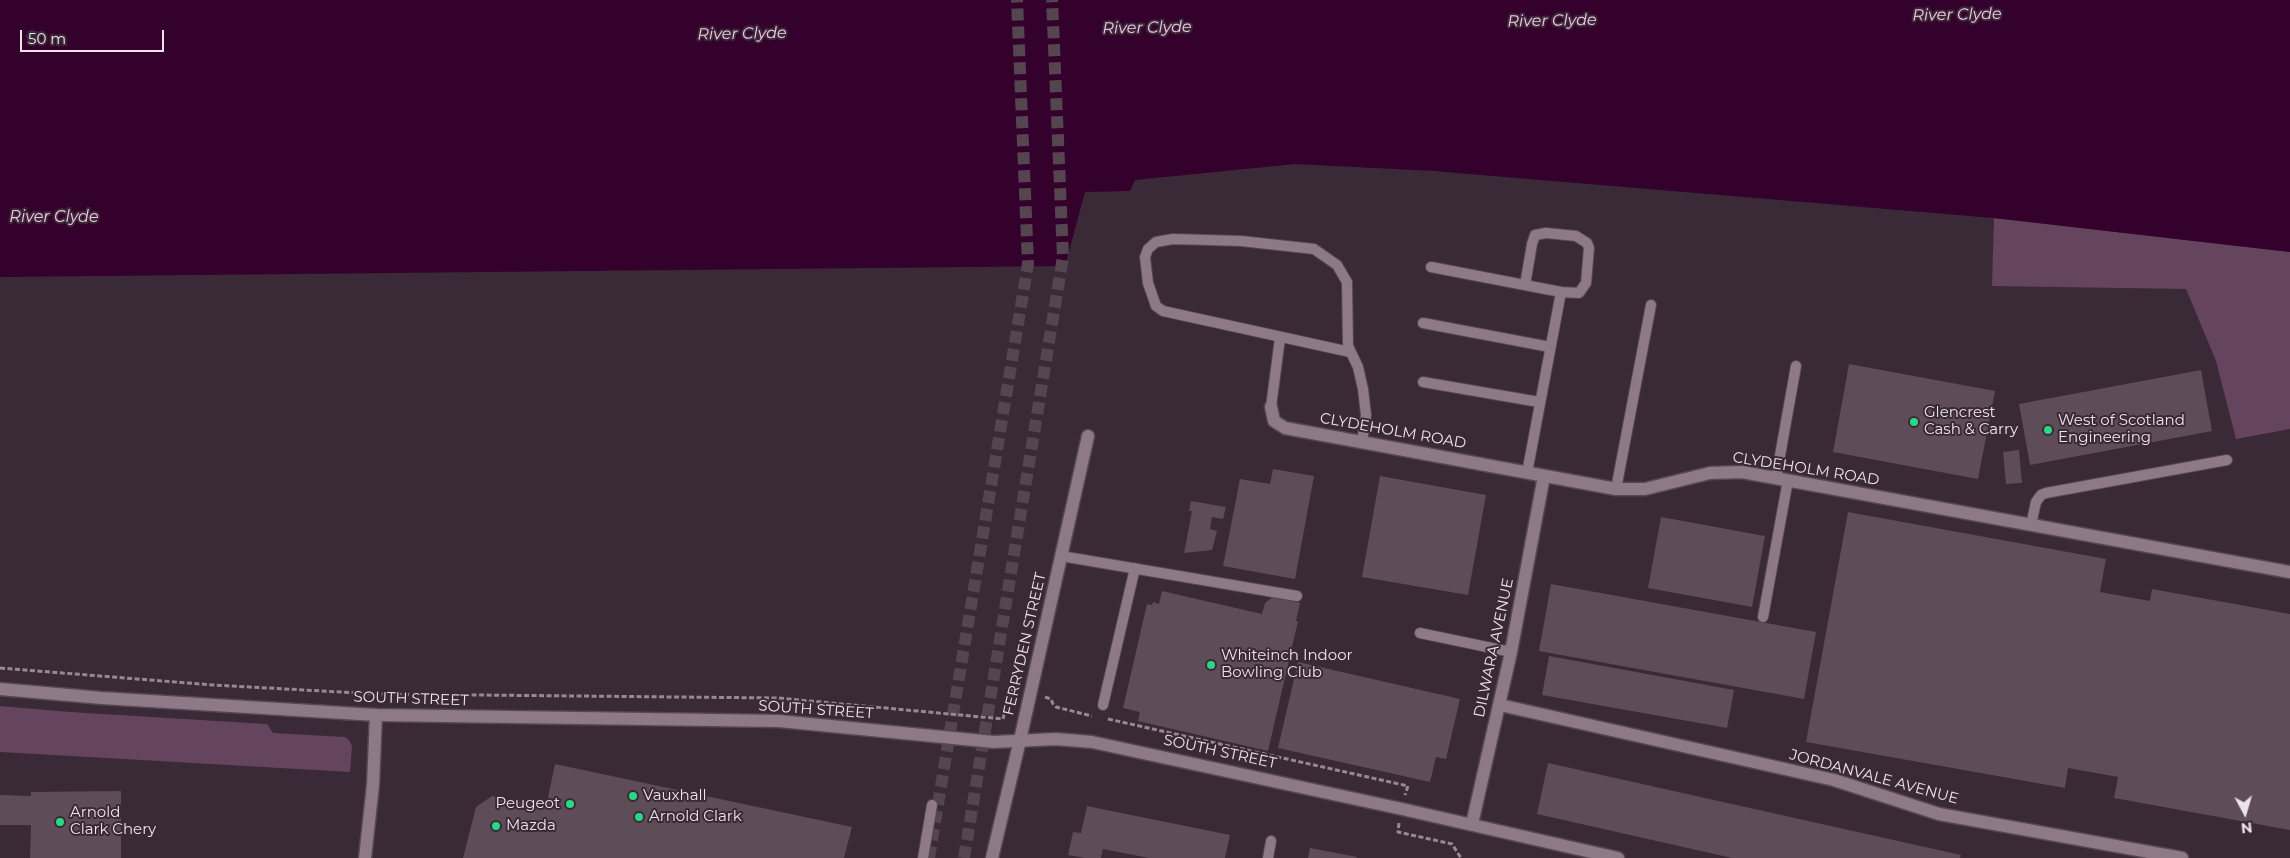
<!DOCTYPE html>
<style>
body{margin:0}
#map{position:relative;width:2290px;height:858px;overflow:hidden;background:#3a2936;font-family:Montserrat,sans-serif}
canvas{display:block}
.north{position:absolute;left:2220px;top:788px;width:50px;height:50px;-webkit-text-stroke:4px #3a2936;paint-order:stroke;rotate:174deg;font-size:14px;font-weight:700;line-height:20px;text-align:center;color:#eee3eb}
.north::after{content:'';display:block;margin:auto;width:18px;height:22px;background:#eee3eb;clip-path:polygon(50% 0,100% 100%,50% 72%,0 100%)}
.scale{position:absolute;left:20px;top:30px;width:144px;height:22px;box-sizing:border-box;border:2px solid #eee3eb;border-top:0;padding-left:6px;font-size:15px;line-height:18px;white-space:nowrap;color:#eee3eb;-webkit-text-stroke:4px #3a2936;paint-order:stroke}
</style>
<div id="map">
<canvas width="2290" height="858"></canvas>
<div class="north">N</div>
<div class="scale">50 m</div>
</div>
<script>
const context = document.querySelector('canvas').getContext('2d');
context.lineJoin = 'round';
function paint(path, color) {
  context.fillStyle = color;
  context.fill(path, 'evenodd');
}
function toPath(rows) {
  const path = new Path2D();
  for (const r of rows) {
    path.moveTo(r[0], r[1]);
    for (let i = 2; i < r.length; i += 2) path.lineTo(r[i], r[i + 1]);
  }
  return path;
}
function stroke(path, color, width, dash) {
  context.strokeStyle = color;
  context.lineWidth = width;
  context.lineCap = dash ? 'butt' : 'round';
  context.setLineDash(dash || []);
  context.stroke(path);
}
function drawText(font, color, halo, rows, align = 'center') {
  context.font = font + ' Montserrat,sans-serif';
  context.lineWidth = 4;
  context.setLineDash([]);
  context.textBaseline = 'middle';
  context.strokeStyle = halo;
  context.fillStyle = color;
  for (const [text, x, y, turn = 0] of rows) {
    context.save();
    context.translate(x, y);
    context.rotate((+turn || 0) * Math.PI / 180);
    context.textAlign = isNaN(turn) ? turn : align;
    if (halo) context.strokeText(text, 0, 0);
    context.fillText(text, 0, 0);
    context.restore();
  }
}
const green = toPath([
 [1994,218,2290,252,2290,429,2236,439,2216,361,2186,289,1992,286],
 [0,706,70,712,267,724,273,733,345,737,349,740,352,746,350,772,0,752]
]);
const water = toPath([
 [0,0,2290,0,2290,252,1994,218,1434,171,1295,164,1135,180,1130,191,1085,192,1065,266,0,277]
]);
const building = toPath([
 [1849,364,1995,391,1978,479,1833,452],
 [2201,370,2212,431,2030,465,2019,404],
 [2019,450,2022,483,2006,484,2003,452],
 [1273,469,1314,476,1295,579,1223,566,1240,479,1270,484],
 [1380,476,1486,495,1468,595,1362,577],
 [1191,501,1226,507,1223,519,1212,517,1210,529,1217,531,1212,550,1184,553,1192,511,1189,511],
 [1848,512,2106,559,2100,592,2150,601,2152,589,2290,614,2290,830,2114,798,2118,777,2068,768,2065,788,1806,742],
 [1661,517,1765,536,1752,607,1648,588],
 [1551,584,1816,632,1804,699,1539,651],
 [1162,591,1262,614,1265,603,1273,597,1300,603,1296,621,1298,621,1268,751,1138,721,1140,712,1123,708,1147,604,1152,605,1153,602,1159,604],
 [1549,656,1734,690,1727,728,1542,695],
 [1298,662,1460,699,1446,759,1436,757,1430,782,1278,748],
 [1548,763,1961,855,1960,858,1732,858,1537,814],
 [555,764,852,827,844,858,463,858,476,807,492,796,546,807],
 [121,791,121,858,30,858,31,825,0,825,0,795,31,796,31,792],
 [1087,806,1230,835,1225,858,1149,858,1103,849,1101,858,1085,858,1068,855,1073,832,1081,833],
 [1310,848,1357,857,1357,858,1308,858]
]);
const primaryTunnel = toPath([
 [929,858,1028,264,1017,0],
 [964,858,1063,257,1052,0]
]);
const path = toPath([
 [0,668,213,685,377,694,778,698,1003,719,1010,690,1017,691],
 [1045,697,1051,699,1053,704,1056,707,1092,716],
 [1108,719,1408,786,1405,795],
 [1399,823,1398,832,1452,844,1461,858]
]);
const service = toPath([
 [1431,267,1561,292,1527,473],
 [1525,285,1532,244,1535,235,1546,233,1576,236,1587,243,1589,248,1586,283,1579,293,1561,292],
 [1423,323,1550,347],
 [1350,352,1163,311,1156,306,1148,283,1145,257,1148,249,1156,242,1173,239,1241,241,1314,249,1337,265,1347,282,1348,346,1358,367,1363,389,1366,415,1362,442],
 [1423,382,1539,402],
 [1271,407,1280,338],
 [1776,478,1796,366],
 [1616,489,1651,305],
 [2031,525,2036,502,2041,495,2046,493,2227,460],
 [1061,556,1297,596],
 [1763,617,1788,480],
 [1420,633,1511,652],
 [1103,705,1135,568],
 [923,858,932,805],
 [1268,858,1271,841]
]);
const minor = toPath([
 [1271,407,1274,421,1285,428,1616,489,1645,489,1710,473,1742,472,2290,572],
 [1500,705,1834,780,1939,814,2182,858],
 [1472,824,1511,652,1544,476],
 [365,858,373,785,376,715],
 [992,858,1020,740,1088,436]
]);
const tertiary = toPath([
 [0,689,102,698,376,715,779,721,994,742,1056,739,1092,742,1402,809,1618,858]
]);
const markers = [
 [1914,422,5,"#29d885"],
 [2048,430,5,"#29d885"],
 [1211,665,5,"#29d885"],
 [633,796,5,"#29d885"],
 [570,804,5,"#29d885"],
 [639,817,5,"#29d885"],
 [60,822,5,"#29d885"],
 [496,826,5,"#29d885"]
];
const poiNames = [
 ["Glencrest",1924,413],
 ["Cash & Carry",1924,430],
 ["West of Scotland",2058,421],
 ["Engineering",2058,438],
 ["Whiteinch Indoor",1221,656],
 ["Bowling Club",1221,673],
 ["Vauxhall",643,796],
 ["Peugeot",560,804,"right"],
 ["Arnold",70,813],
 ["Clark Chery",70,830],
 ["Arnold Clark",649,817],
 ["Mazda",506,826]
];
const streetNames = [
 ["CLYDEHOLM ROAD",1393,431,10],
 ["CLYDEHOLM ROAD",1806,469,9],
 ["FERRYDEN STREET",1025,644,-77],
 ["DILWARA AVENUE",1494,648,-78],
 ["SOUTH STREET",411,699,2],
 ["SOUTH STREET",816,710,4],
 ["SOUTH STREET",1220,752,12],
 ["JORDANVALE AVENUE",1874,777,15]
];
const waterNames = [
 ["River Clyde",1957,15,-1],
 ["River Clyde",1552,21,-1],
 ["River Clyde",1147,28,-1],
 ["River Clyde",742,34,-1],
 ["River Clyde",54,217]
];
paint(green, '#65445d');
paint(water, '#34012c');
paint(building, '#5e4c59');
stroke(primaryTunnel, '#554551', 12, [12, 6]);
stroke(service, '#564853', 12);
stroke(minor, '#564853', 15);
stroke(tertiary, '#564853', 15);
stroke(path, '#978993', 3, [5, 2.5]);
stroke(service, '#8d7987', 10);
stroke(minor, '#8d7987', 12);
stroke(tertiary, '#8d7987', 12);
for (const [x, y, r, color] of markers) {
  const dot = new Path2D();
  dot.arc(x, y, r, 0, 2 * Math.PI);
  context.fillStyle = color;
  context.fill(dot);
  stroke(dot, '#3a2936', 2);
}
drawText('15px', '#eee3eb', '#3a2936', poiNames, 'left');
drawText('15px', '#eee3eb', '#3a2936', streetNames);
drawText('italic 16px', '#f8c5ea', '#3a2936', waterNames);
</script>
